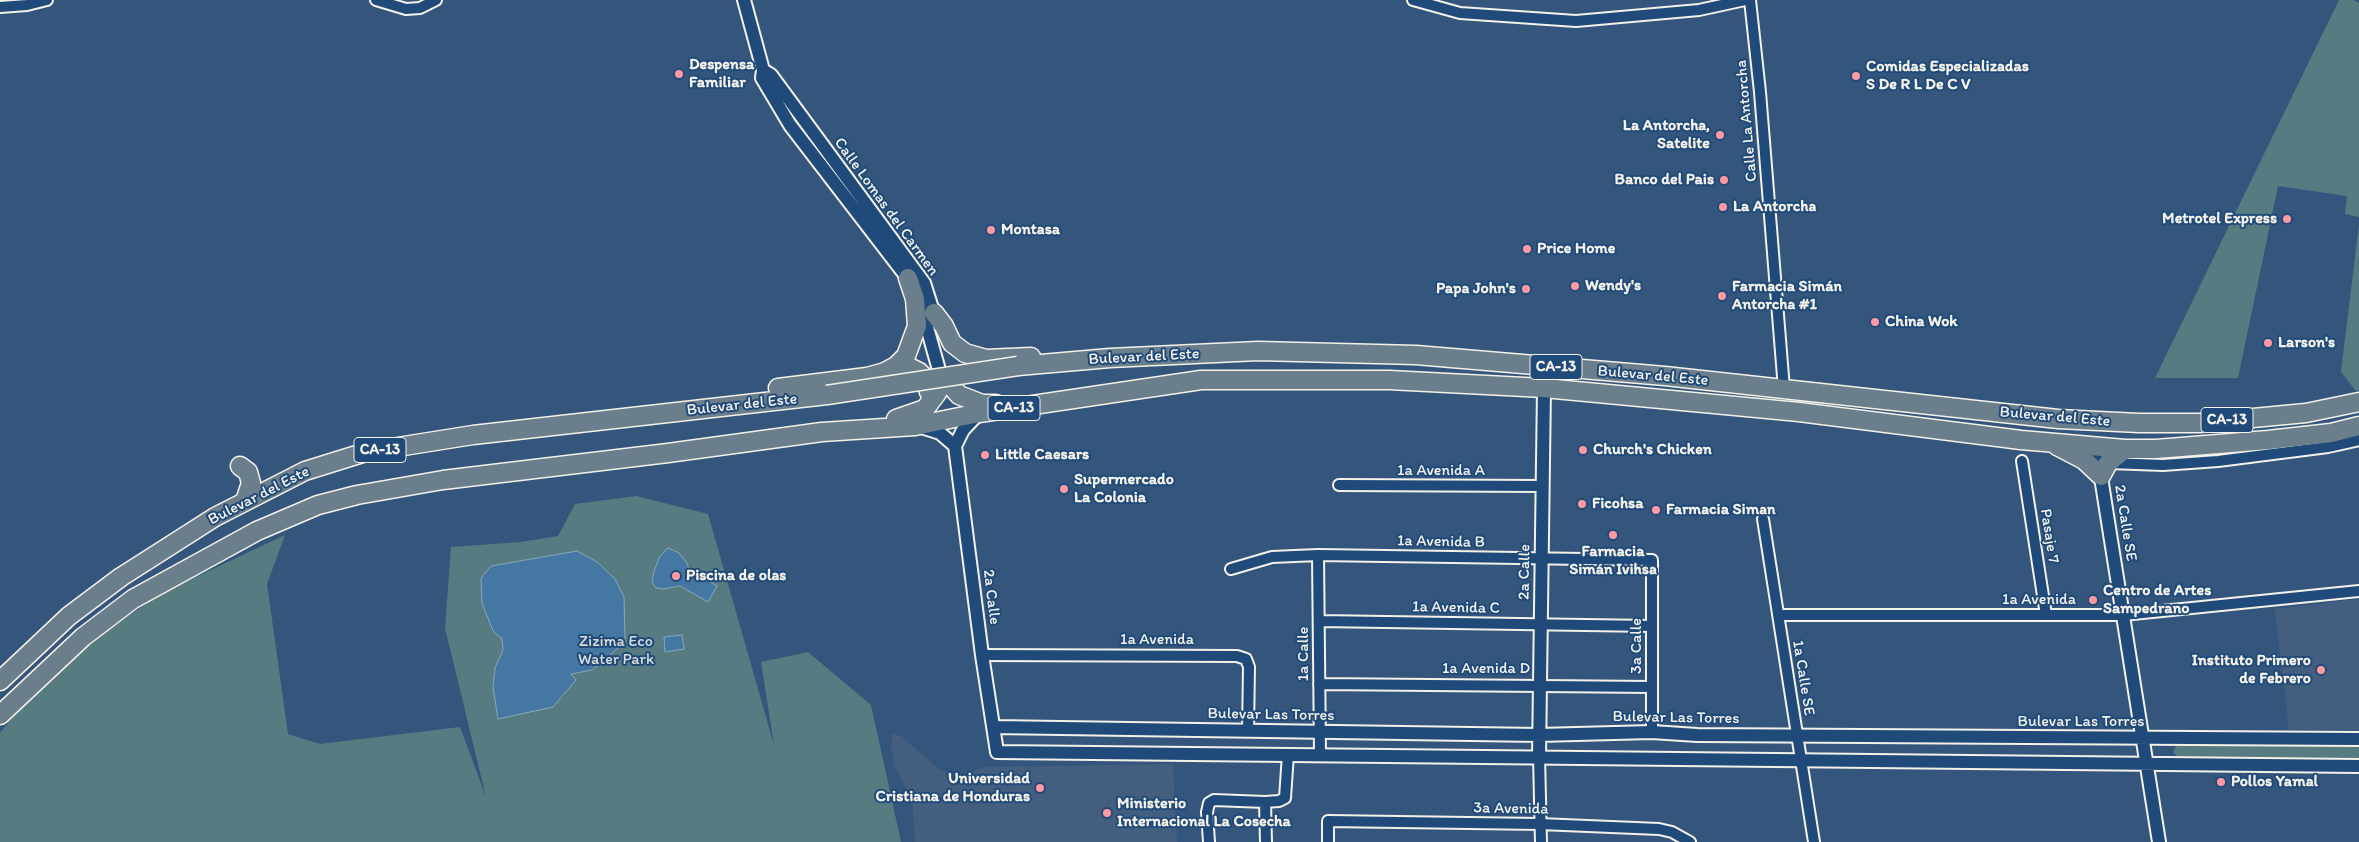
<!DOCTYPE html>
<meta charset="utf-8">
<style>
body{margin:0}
canvas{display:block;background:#34567d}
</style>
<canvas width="2359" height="842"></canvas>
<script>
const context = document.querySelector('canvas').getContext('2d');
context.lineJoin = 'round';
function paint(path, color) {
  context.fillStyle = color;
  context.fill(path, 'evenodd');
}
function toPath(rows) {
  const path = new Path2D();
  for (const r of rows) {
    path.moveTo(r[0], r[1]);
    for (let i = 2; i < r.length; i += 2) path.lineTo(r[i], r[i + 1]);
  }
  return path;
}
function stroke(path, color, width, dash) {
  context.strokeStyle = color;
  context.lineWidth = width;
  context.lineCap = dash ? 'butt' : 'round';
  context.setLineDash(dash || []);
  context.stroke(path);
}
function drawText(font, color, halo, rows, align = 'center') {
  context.font = font + ' Itim,sans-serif';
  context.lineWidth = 4;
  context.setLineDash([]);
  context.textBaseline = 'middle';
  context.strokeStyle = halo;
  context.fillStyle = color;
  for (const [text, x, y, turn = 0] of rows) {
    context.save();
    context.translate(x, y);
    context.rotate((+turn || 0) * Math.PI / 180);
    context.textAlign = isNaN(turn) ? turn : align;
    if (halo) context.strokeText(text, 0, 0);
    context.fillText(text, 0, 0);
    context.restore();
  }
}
const built = toPath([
 [2359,599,2359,730,2289,730,2275,609],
 [892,734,901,736,939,769,960,776,984,767,1173,764,1177,842,915,842,912,800,895,767,891,748]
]);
const green = toPath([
 [2339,0,2353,0,2359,3,2359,217,2345,214,2347,196,2278,186,2238,378,2155,378],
 [2359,224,2359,390,2356,391,2341,372],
 [636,496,708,514,774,745,761,662,808,652,871,705,901,842,0,842,0,733,52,668,162,593,285,535,267,584,288,734,320,744,460,727,486,797,445,628,451,547,521,542,558,536,575,504],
 [2178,742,2359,744,2359,759,2179,759,2173,752]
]);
const water = toPath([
 [668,548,679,553,687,563,689,570,717,586,708,602,680,586,663,589,656,588,652,582,654,571,660,556,668,548],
 [577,551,597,562,615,579,624,597,625,642,592,670,571,674,576,680,553,707,498,719,493,687,495,668,503,650,502,639,493,631,482,603,481,578,491,566,577,551],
 [682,635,684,649,665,652,664,637,682,635]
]);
const minor = toPath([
 [376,0,406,9,420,8,436,0],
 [1413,0,1460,13,1576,21,1699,10,1745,0],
 [1750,0,1760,92,1784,389],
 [0,7,27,5,47,0],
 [2022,461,2046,615],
 [2109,463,2163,465,2218,461,2328,447,2359,440],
 [1339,485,1542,486],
 [1763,519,1814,842],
 [1318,555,1320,754],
 [1231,569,1272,557,1318,555,1652,560,1652,732],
 [1778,615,2123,615,2359,591],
 [1319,621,1652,626],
 [982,655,1237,656,1246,659,1249,667,1248,731],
 [1319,684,1652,687],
 [1539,756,1541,842],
 [1265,802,1266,842],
 [1209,842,1207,812,1209,803,1214,800,1265,802,1279,801,1285,798,1288,754],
 [1328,842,1328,821,1540,824,1659,829,1672,832,1690,842]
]);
const tertiary = toPath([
 [744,0,763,70,762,78,790,125,913,285],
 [763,70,771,75,924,283,936,321],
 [921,306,939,370,944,378],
 [979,413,963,430,955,446,982,655,997,752,2359,766],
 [918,426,940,433,955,446],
 [2096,446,2159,842],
 [993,727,1539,735,1652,732,1697,735,2359,739],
 [1539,756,1544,388]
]);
const trunk = toPath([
 [934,313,944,326,952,343,965,353,986,359,1031,357],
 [896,366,907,366,919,372,925,378,929,392],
 [1018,366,1110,358,1258,351,1416,355,1665,376,2058,419,2139,423,2200,423,2306,413,2359,402],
 [944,378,959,395,982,404,996,404],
 [778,388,867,377,885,372,896,366,906,356,917,326,915,299,908,278],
 [896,419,925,409,937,393,944,378],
 [2057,446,2084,460,2101,476,2108,463,2125,449],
 [240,466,248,472,251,483,245,501],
 [0,681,69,616,121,577,215,517,305,471,366,452,473,435,827,395],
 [0,715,83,637,133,599,257,531,318,505,357,495,443,480,668,453,822,432,915,426,979,413,1201,380,1389,380,1544,388,1799,412,2021,440,2125,449,2156,449,2268,440,2331,433,2359,426]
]);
const trunkBridge = toPath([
 [827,395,1018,366]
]);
const markers = [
 [679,74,5,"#ff9aa2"],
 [1856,76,5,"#ff9aa2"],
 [1720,135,5,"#ff9aa2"],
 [1724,180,5,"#ff9aa2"],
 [1723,207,5,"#ff9aa2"],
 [2287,219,5,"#ff9aa2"],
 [991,230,5,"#ff9aa2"],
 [1527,249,5,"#ff9aa2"],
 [1575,286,5,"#ff9aa2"],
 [1526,289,5,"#ff9aa2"],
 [1722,296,5,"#ff9aa2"],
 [1875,322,5,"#ff9aa2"],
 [2268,343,5,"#ff9aa2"],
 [1583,450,5,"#ff9aa2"],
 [985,455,5,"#ff9aa2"],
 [1064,489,5,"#ff9aa2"],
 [1582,504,5,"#ff9aa2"],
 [1656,510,5,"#ff9aa2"],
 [1613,535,5,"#ff9aa2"],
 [676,576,5,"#ff9aa2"],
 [2093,600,5,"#ff9aa2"],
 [2321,670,5,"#ff9aa2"],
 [2221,782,5,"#ff9aa2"],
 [1040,788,5,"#ff9aa2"],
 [1107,813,5,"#ff9aa2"]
];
const shields = [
 [1556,367,52],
 [1014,408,52],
 [2227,420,52],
 [380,450,52]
];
const shieldNames = [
 ["CA-13",1556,367],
 ["CA-13",1014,408],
 ["CA-13",2227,420],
 ["CA-13",380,450]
];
const poiNames = [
 ["Despensa",689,65],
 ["Familiar",689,83],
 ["Comidas Especializadas",1866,67],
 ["S De R L De C V",1866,85],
 ["La Antorcha,",1710,126,"right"],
 ["Satelite",1710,144,"right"],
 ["Banco del Pais",1714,180,"right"],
 ["La Antorcha",1733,207],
 ["Metrotel Express",2277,219,"right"],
 ["Montasa",1001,230],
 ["Price Home",1537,249],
 ["Wendy's",1585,286],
 ["Farmacia Simán",1732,287],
 ["Antorcha #1",1732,305],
 ["Papa John's",1516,289,"right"],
 ["China Wok",1885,322],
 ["Larson's",2278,343],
 ["Church's Chicken",1593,450],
 ["Little Caesars",995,455],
 ["Supermercado",1074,480],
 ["La Colonia",1074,498],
 ["Ficohsa",1592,504],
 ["Farmacia Siman",1666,510],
 ["Farmacia",1613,552,"center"],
 ["Simán Ivihsa",1613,570,"center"],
 ["Piscina de olas",686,576],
 ["Centro de Artes",2103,591],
 ["Sampedrano",2103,609],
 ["Instituto Primero",2311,661,"right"],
 ["de Febrero",2311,679,"right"],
 ["Universidad",1030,779,"right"],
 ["Cristiana de Honduras",1030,797,"right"],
 ["Pollos Yamal",2231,782],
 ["Ministerio",1117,804],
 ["Internacional La Cosecha",1117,822]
];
const streetNames = [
 ["Calle La Antorcha",1747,121,-95],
 ["Calle Lomas del Carmen",886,207,54],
 ["Bulevar del Este",1144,357,-3],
 ["Bulevar del Este",1653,376,5],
 ["Bulevar del Este",742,405,-6],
 ["Bulevar del Este",2055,417,5],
 ["1a Avenida A",1441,471],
 ["Bulevar del Este",259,496,-27],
 ["2a Calle SE",2125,523,81],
 ["Pasaje 7",2049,536,81],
 ["1a Avenida B",1441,542,1],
 ["2a Calle",1525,572,-89],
 ["2a Calle",991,597,83],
 ["1a Avenida",2039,600],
 ["1a Avenida C",1456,608,1],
 ["1a Avenida",1157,640],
 ["3a Calle",1637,646,-90],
 ["1a Calle",1304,654,-90],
 ["1a Avenida D",1486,669],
 ["1a Calle SE",1803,678,81],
 ["Bulevar Las Torres",1271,715,1],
 ["Bulevar Las Torres",1676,718,1],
 ["Bulevar Las Torres",2081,722],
 ["3a Avenida",1511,809,1]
];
const parkNames = [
 ["Zizima Eco",616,642],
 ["Water Park",616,660]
];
paint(built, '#435e7f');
paint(green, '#567b80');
paint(water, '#4477a1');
stroke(water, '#8aa8bd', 1);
stroke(minor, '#f4f1e8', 14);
stroke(tertiary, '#f4f1e8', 16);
stroke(trunk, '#f4f1e8', 21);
stroke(minor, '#1f4a7a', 10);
stroke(tertiary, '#1f4a7a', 12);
stroke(trunk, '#6b7e8b', 18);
stroke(trunkBridge, '#f4f1e8', 21, []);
stroke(trunkBridge, '#6b7e8b', 18);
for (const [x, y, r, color] of markers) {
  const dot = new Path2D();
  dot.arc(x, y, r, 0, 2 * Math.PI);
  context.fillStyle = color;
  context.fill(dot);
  stroke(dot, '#1f4a7a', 2);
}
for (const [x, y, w] of shields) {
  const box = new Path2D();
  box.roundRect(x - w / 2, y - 12.5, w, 25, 4);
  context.fillStyle = '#1f4a7a';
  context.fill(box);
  stroke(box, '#f4f1e8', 1);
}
drawText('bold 15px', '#f4f1e8', null, shieldNames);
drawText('bold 16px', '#f4f1e8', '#1f4a7a', poiNames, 'left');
drawText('16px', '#f4f1e8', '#1f4a7a', streetNames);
drawText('16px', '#dcdfd8', '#1f4a7a', parkNames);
</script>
